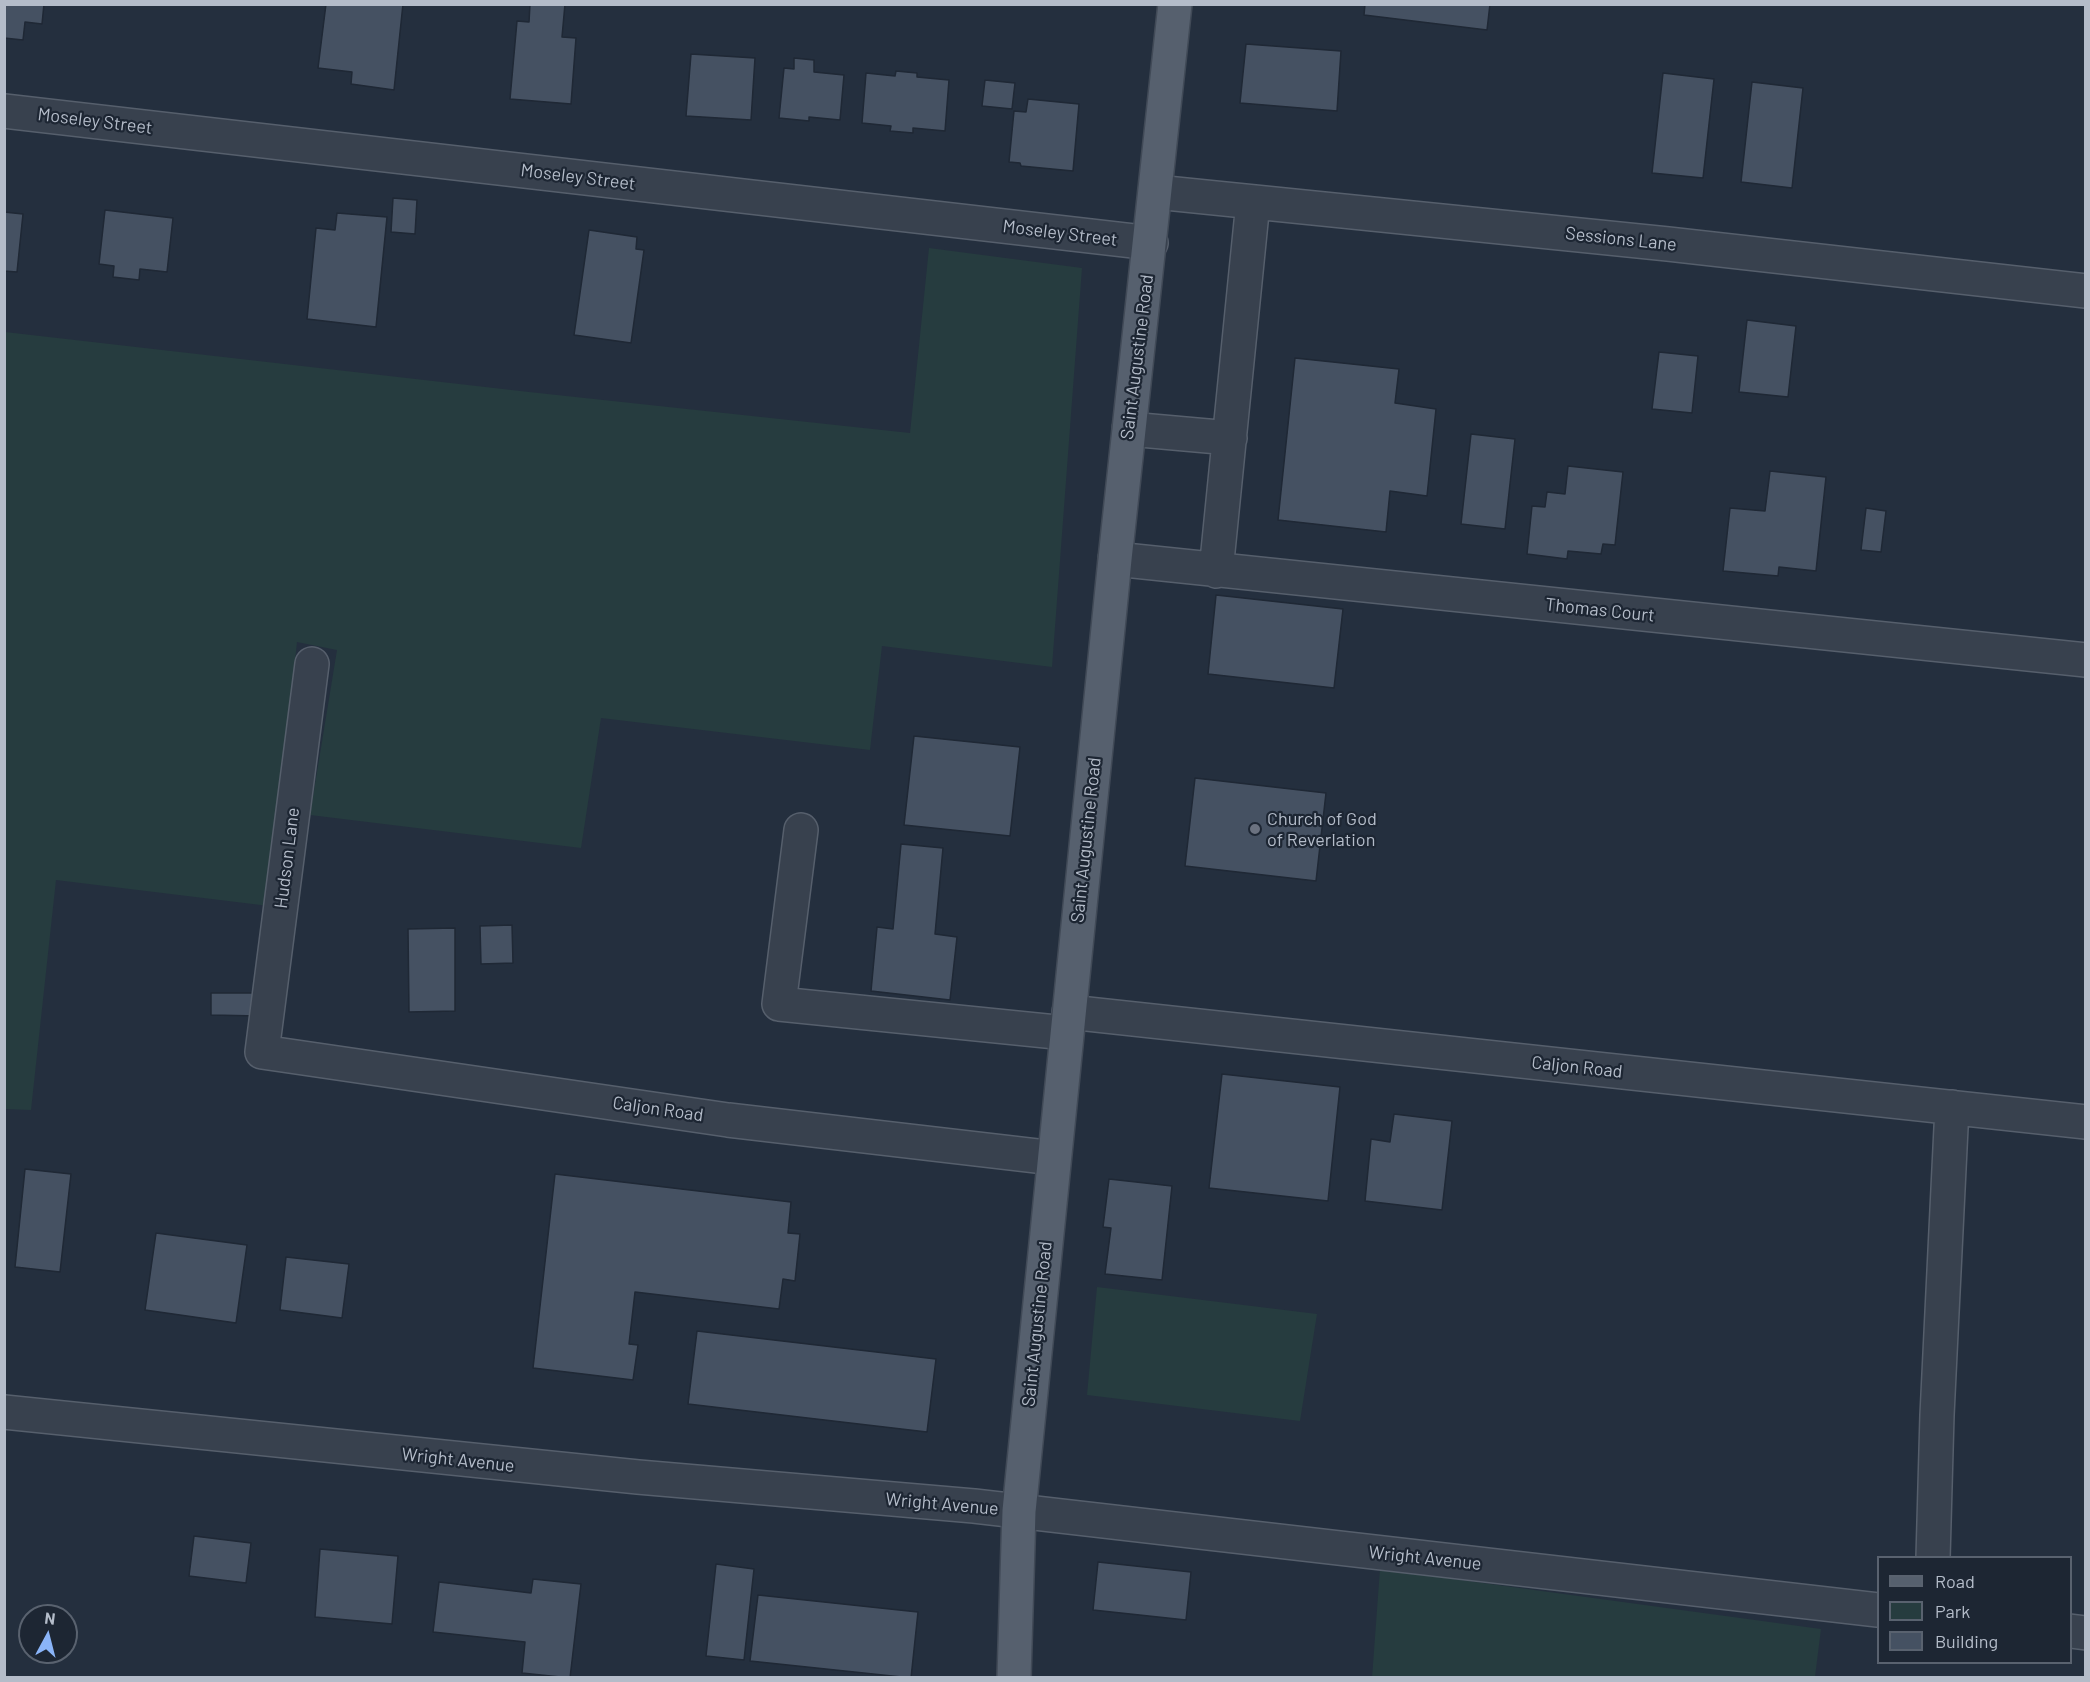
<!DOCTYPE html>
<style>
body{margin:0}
#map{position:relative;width:2090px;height:1682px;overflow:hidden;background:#242f3e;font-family:Barlow,sans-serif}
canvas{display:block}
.frame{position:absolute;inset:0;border:6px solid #b4bcc9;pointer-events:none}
.legend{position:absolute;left:1877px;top:1556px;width:195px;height:108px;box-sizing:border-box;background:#1d2633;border:2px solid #59626f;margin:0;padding:8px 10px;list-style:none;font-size:18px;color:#b4bcc9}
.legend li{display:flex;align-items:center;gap:12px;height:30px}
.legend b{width:30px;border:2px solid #59626f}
.north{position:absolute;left:18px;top:1604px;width:60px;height:60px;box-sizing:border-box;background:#1d2633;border:2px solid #59626f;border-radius:50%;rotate:7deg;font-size:16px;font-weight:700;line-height:24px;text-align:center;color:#b4bcc9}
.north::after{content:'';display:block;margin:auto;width:21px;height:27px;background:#8ab4f8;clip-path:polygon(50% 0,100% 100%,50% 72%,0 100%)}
</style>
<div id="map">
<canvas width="2090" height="1682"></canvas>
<div class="frame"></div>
<ul class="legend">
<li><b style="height:8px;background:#56606e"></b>Road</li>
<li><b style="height:16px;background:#263c3f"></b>Park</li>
<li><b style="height:16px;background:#455162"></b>Building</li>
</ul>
<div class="north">N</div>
</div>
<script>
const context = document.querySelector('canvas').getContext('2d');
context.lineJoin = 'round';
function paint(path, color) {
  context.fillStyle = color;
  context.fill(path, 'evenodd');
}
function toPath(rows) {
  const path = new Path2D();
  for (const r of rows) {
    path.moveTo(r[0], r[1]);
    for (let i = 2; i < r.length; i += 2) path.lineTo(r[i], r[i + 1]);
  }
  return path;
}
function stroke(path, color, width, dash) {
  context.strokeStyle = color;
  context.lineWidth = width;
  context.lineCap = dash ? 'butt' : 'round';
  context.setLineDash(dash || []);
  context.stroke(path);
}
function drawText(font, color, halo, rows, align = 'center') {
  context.font = font + ' Barlow,sans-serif';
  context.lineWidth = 4.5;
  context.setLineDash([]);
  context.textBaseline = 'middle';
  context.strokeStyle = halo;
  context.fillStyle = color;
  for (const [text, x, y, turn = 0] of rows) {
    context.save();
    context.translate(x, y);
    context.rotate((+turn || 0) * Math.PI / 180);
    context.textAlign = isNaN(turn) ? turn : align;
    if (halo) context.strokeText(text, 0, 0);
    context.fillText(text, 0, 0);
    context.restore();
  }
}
const green = toPath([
 [929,248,1082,268,1052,667,882,646,870,750,601,718,581,848,310,815,337,650,297,642,269,906,56,880,31,1110,5,1109,5,332,529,392,910,433],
 [1097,1287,1317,1314,1300,1421,1087,1395],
 [1380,1569,1821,1629,1815,1677,1372,1678]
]);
const building = toPath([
 [4,4,44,4,42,24,25,22,23,40,4,38,4,4],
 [326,4,403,4,394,90,351,84,352,72,318,68,326,4],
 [530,4,565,4,562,37,576,38,571,104,510,99,517,21,529,22,530,4],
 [1365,4,1490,4,1487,30,1364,15,1365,4],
 [1246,44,1341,51,1337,111,1240,103,1246,44],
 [691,54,755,58,751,120,686,116,691,54],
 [794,58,814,60,814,72,844,75,840,120,809,117,809,121,779,118,784,68,794,69,794,58],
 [896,71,917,73,917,77,949,80,945,131,913,128,913,133,890,131,891,126,862,123,866,73,895,76,896,71],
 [1663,73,1714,79,1703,178,1652,173,1663,73],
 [985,80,1015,83,1012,109,982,106,985,80],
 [1752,82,1803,88,1792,188,1741,182,1752,82],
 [1028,99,1079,104,1073,171,1021,166,1020,163,1009,162,1014,111,1026,112,1028,99],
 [393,198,417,200,415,234,391,232,393,198],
 [105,210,173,218,167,272,140,269,139,280,113,277,114,266,99,264,105,210],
 [4,212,23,214,17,272,4,271,4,212],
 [337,213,387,217,376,327,307,319,316,228,335,230,337,213],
 [589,230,637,237,636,249,644,250,631,343,574,335,589,230],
 [1747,320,1796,326,1788,397,1739,392,1747,320],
 [1659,352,1698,356,1692,413,1652,409,1659,352],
 [1295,358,1399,369,1395,403,1436,409,1427,496,1390,491,1386,532,1278,520,1295,358],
 [1471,434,1515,439,1505,529,1461,524,1471,434],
 [1568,466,1623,472,1615,545,1603,544,1601,554,1568,551,1567,559,1527,554,1532,506,1545,507,1547,492,1565,494,1568,466],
 [1770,471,1826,477,1816,571,1779,567,1778,576,1723,571,1730,508,1765,511,1770,471],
 [1866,508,1886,511,1881,552,1861,550,1866,508],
 [1216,595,1343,609,1334,688,1208,674,1216,595],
 [914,736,1020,747,1010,836,904,825,914,736],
 [1195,778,1326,793,1316,881,1185,866,1195,778],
 [901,844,943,848,935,934,957,937,950,1000,871,991,877,927,893,929,901,844],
 [512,925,513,963,481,964,480,926,512,925],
 [455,928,455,1011,409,1012,408,929,455,928],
 [211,993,258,993,258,1016,211,1015,211,993],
 [1222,1074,1340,1087,1328,1201,1209,1188,1222,1074],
 [1394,1114,1452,1121,1442,1210,1365,1201,1371,1139,1390,1142,1394,1114],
 [25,1169,71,1174,60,1272,15,1267,25,1169],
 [555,1174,791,1202,788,1233,800,1234,795,1281,783,1279,779,1309,635,1292,629,1344,638,1345,633,1380,533,1368,555,1174],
 [1109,1179,1172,1186,1162,1280,1105,1274,1111,1228,1103,1227,1109,1179],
 [156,1233,247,1245,236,1323,145,1310,156,1233],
 [286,1257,349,1264,342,1318,280,1310,286,1257],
 [697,1331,936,1359,927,1432,688,1404,697,1331],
 [194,1536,251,1543,246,1583,189,1576,194,1536],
 [320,1549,398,1556,392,1624,315,1617,320,1549],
 [1098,1562,1191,1572,1186,1620,1093,1610,1098,1562],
 [716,1564,754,1569,744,1660,706,1656,716,1564],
 [533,1579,581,1584,570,1678,522,1673,525,1642,433,1632,439,1582,531,1593,533,1579],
 [758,1595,918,1612,911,1678,750,1661,758,1595]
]);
const minor = toPath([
 [4,111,1151,243],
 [1156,192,1668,244,2086,291],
 [1129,429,1230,438],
 [1115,559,2086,660],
 [1216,571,1253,202],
 [312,664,262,1052,728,1120,1054,1158],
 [801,830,779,1004,1066,1033],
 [1069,1012,2086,1122],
 [4,1412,638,1477,974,1506,1878,1610],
 [1933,1558,1937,1415,1952,1107],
 [2070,1631,2086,1633]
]);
const major = toPath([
 [1014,1678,1019,1511,1115,559,1175,4]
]);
const markers = [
 [1255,829,6,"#6b7280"]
];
const streetNames = [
 ["Moseley Street",95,121,7],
 ["Moseley Street",578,177,7],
 ["Moseley Street",1060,233,7],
 ["Sessions Lane",1621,239,6],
 ["Saint Augustine Road",1137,357,-83],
 ["Thomas Court",1600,610,6],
 ["Saint Augustine Road",1086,840,-84],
 ["Hudson Lane",287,858,-83],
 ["Caljon Road",1577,1067,6],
 ["Caljon Road",658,1109,8],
 ["Saint Augustine Road",1037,1324,-84],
 ["Wright Avenue",458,1460,6],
 ["Wright Avenue",942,1504,5],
 ["Wright Avenue",1425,1558,6]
];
const poiNames = [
 ["Church of God",1267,819],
 ["of Reverlation",1267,840]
];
paint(green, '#263c3f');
paint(building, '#455162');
stroke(building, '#1f2835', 1.5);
stroke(minor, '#565f6c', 36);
stroke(major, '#414a57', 36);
stroke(minor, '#38414e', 33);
stroke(major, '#56606e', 33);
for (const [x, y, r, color] of markers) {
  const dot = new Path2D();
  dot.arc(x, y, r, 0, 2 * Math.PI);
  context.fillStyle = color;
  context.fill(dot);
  stroke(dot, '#1d2633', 2);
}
drawText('18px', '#b4bcc9', '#1d2633', streetNames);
drawText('18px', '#b4bcc9', '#1d2633', poiNames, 'left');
</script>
